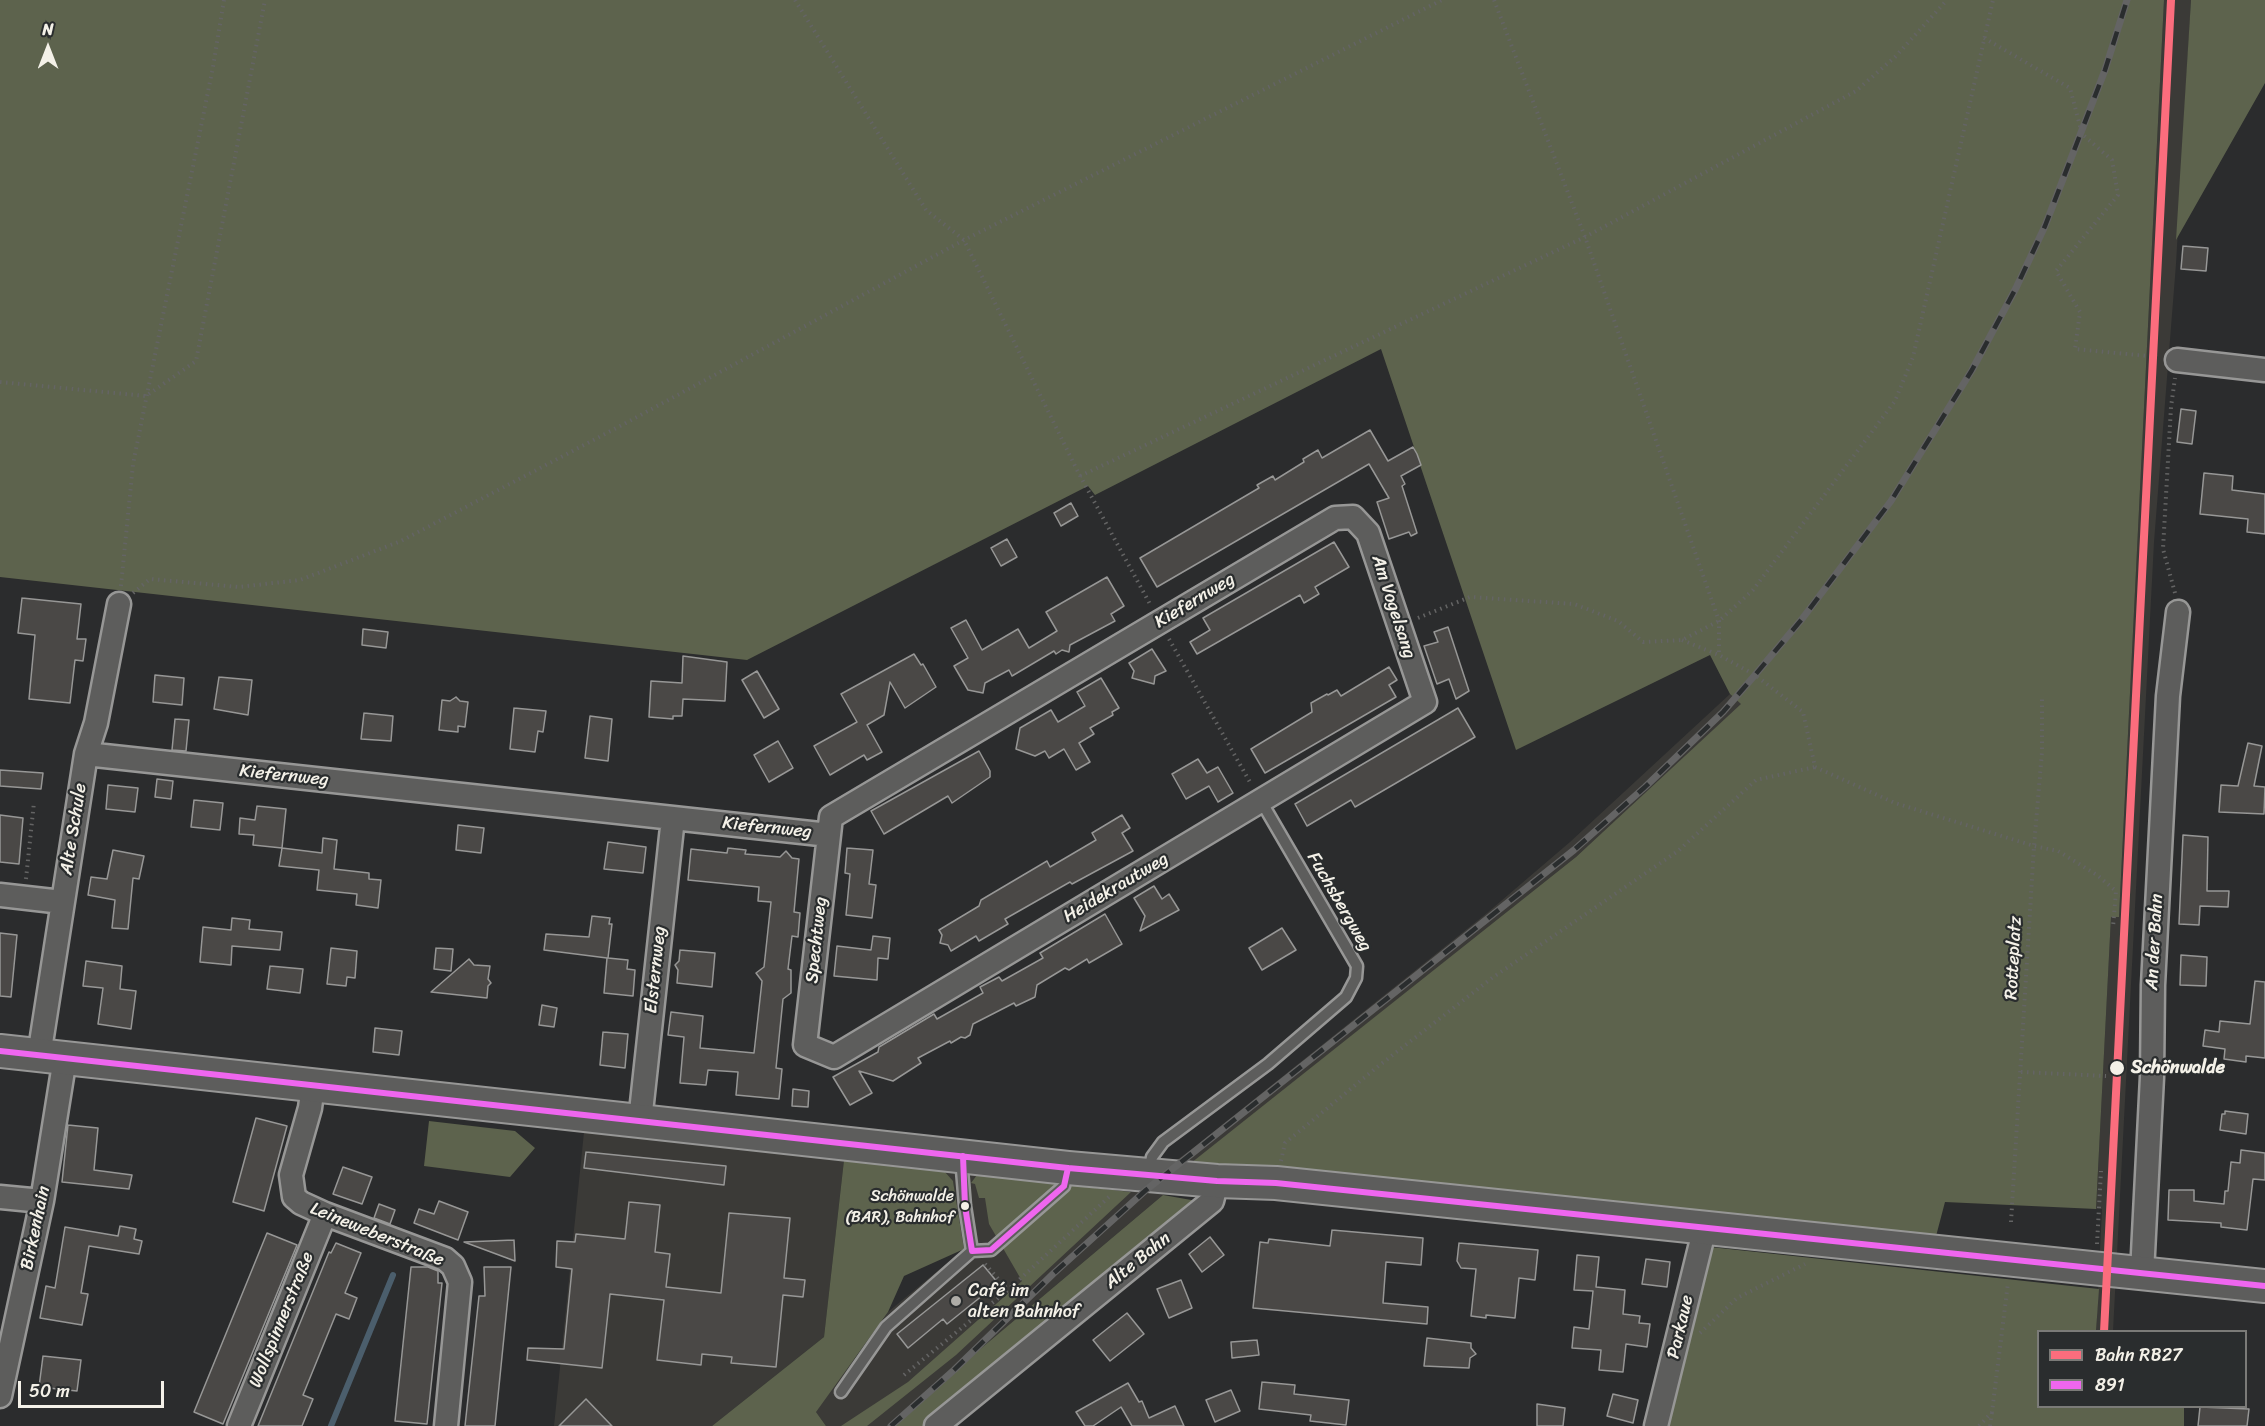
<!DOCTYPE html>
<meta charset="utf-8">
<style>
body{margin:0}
#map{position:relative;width:2265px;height:1426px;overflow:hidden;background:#2b2c2d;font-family:Sriracha,sans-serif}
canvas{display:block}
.legend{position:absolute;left:2037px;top:1330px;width:210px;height:78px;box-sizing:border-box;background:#2a2d2e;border:2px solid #7b7b78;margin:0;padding:8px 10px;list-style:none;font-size:18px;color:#f4f1e8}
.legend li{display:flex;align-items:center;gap:12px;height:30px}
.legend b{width:30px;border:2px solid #7b7b78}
.north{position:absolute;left:18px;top:18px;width:60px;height:60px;-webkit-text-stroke:4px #2a2d2e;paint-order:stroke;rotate:0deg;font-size:16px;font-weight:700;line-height:24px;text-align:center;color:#f4f1e8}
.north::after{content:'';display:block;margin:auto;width:21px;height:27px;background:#f4f1e8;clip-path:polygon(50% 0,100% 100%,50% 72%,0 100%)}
.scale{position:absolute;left:18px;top:1381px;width:146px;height:27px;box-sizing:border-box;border:3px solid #f4f1e8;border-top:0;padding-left:8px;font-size:18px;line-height:21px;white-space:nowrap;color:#f4f1e8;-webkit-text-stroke:4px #2a2d2e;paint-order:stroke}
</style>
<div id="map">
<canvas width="2265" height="1426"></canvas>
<ul class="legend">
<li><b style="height:8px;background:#fb6d7d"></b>Bahn RB27</li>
<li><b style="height:8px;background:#ef66ef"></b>891</li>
</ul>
<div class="north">N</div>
<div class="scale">50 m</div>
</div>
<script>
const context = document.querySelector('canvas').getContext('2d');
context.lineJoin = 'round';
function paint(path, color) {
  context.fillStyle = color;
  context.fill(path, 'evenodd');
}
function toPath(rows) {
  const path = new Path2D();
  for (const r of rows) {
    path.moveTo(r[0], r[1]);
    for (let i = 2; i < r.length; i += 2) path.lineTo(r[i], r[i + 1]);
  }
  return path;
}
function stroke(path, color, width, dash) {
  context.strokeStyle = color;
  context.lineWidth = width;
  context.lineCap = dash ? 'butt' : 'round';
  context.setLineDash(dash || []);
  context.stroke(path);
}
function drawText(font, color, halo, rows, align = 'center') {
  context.font = font + ' Sriracha,sans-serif';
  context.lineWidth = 4.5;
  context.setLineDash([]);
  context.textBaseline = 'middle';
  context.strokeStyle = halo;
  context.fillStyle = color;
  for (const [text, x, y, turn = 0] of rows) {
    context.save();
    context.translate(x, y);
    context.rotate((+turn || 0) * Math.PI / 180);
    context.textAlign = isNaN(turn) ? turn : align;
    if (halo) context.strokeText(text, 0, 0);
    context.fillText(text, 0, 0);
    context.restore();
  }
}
const built = toPath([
 [2164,0,2191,0,2176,264,2154,542,2113,1331,2096,1332,2102,1209,2096,1209,2111,916,2119,917],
 [1730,694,1742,704,1576,857,1182,1171,1163,1195,889,1426,826,1426,808,1401,860,1354,888,1312,964,1249,953,1182,945,1172,1131,1192,1188,1152,1487,913,1570,842],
 [584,1132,844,1160,824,1337,712,1426,554,1426]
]);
const green = toPath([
 [0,0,2164,0,2119,917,2111,917,2096,1209,1945,1202,1935,1240,1181,1171,1576,857,1741,704,1730,694,1710,655,1516,750,1381,349,1095,495,1088,486,747,660,0,577],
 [2191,0,2265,0,2265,83,2176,240],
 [429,1121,515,1131,535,1148,510,1177,424,1166],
 [844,1160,945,1172,953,1181,964,1249,904,1276,888,1312,816,1412,826,1426,712,1426,824,1337],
 [977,1175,1131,1192,956,1355,867,1426,841,1426,908,1382,1022,1281,989,1224,985,1198,979,1198,975,1184,971,1183],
 [1163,1195,1197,1201,1121,1259,931,1426,889,1426],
 [1710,1247,2099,1289,2096,1331,2038,1332,2038,1406,2184,1407,2184,1426,1661,1426]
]);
const stream = toPath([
 [331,1426,393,1275]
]);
const building = toPath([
 [2183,246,2208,248,2206,271,2181,269,2183,246],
 [2181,409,2196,411,2192,444,2177,442,2181,409],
 [1370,430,1388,461,1413,447,1417,454,1421,465,1401,476,1405,484,1402,486,1417,533,1411,536,1409,532,1389,539,1377,502,1389,498,1369,464,1157,587,1140,558,1259,488,1257,485,1273,476,1275,480,1304,462,1303,459,1318,450,1322,458,1370,430],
 [2204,473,2233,476,2232,490,2265,494,2265,534,2247,532,2248,519,2200,514,2204,473],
 [1071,503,1078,516,1061,526,1054,513,1071,503],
 [1007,539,1017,557,1001,566,991,548,1007,539],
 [1334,542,1349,567,1315,587,1319,594,1304,603,1300,595,1197,654,1190,642,1210,630,1203,618,1334,542],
 [1107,577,1124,606,1111,614,1115,621,1070,645,1069,652,1062,650,1056,654,1054,651,1012,676,1009,670,985,683,983,693,968,690,954,666,968,658,951,628,966,620,982,650,1018,629,1029,648,1057,631,1046,612,1107,577],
 [22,598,81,604,77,639,86,639,83,661,75,660,70,703,29,699,35,635,18,633,22,598],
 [1448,627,1469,691,1456,699,1449,679,1437,684,1424,646,1438,642,1434,632,1448,627],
 [363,629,388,632,386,648,362,645,363,629],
 [1152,649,1166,671,1155,676,1154,684,1132,678,1134,671,1129,663,1152,649],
 [914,654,921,665,923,664,936,687,905,708,890,682,884,715,867,725,882,752,867,760,864,755,830,775,814,746,857,722,841,694,914,654],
 [683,656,727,662,725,701,683,699,682,716,673,716,673,719,649,717,651,681,682,683,683,656],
 [1389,667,1397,680,1389,685,1396,697,1265,773,1251,749,1312,712,1311,703,1327,694,1328,695,1337,690,1341,696,1389,667],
 [757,671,779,709,764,718,742,680,757,671],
 [155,675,184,678,182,705,153,702,155,675],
 [219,677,252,680,248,715,214,709,219,677],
 [1101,678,1119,708,1112,712,1113,715,1090,728,1094,734,1079,743,1090,762,1076,770,1064,749,1049,758,1045,751,1035,756,1016,749,1020,728,1051,710,1058,722,1085,706,1077,692,1101,678],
 [456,697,460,701,468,702,465,727,458,726,458,732,439,730,442,700,450,701,456,697],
 [514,708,546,711,543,732,538,731,535,752,510,749,514,708],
 [1458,708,1475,737,1355,807,1351,800,1307,826,1295,804,1458,708],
 [364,713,393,716,391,741,361,739,364,713],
 [590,716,612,719,608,761,585,758,590,716],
 [175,719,189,720,186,751,172,750,175,719],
 [778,741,793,768,769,782,754,755,778,741],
 [2248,743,2262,746,2254,786,2265,787,2264,814,2219,812,2221,785,2238,786,2248,743],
 [979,751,990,771,990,777,952,803,948,796,884,834,871,811,979,751],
 [1198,759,1207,773,1218,767,1233,793,1218,802,1209,786,1186,799,1172,774,1198,759],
 [0,770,43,773,41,789,0,786,0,770],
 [157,779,173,781,171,799,155,797,157,779],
 [108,785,138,788,135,812,106,809,108,785],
 [194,800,223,803,220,830,191,827,194,800],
 [257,806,286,809,282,848,253,845,254,835,239,834,240,818,255,820,257,806],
 [0,815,23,818,19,864,0,862,0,815],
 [1122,815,1130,828,1122,833,1133,851,1072,884,1070,882,1005,919,1008,924,979,941,976,936,951,951,948,945,940,943,942,935,939,930,979,906,981,900,1047,861,1050,867,1096,840,1092,833,1122,815],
 [458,825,484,828,481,853,456,850,458,825],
 [2183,835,2208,837,2207,891,2229,891,2228,907,2200,906,2199,925,2179,924,2183,835],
 [323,838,337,840,334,869,369,873,369,879,381,880,378,908,356,905,357,894,317,890,319,870,279,866,282,848,322,853,323,838],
 [608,842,646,847,643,873,604,869,608,842],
 [728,848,746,850,745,854,780,857,786,851,792,858,799,859,794,912,800,913,798,937,792,936,788,969,791,970,791,993,783,999,776,1068,782,1069,779,1099,736,1095,738,1072,708,1070,706,1085,680,1083,684,1037,668,1035,671,1012,703,1016,700,1048,754,1053,762,981,756,973,764,967,771,902,758,901,759,887,688,880,691,849,727,853,728,848],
 [847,848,873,850,869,884,876,885,872,918,846,915,850,874,845,873,847,848],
 [113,850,144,856,139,879,133,878,128,929,112,928,115,900,88,895,91,877,107,879,113,850],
 [1154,886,1162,899,1169,894,1179,910,1140,931,1145,916,1134,898,1154,886],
 [1105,914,1122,944,1089,963,1087,959,1069,970,1065,968,1037,985,1035,997,1016,1006,1014,1003,973,1024,970,1035,965,1038,961,1037,951,1043,950,1041,918,1058,921,1063,893,1081,859,1071,872,1093,850,1105,833,1077,878,1052,879,1047,934,1014,937,1019,983,993,980,987,999,977,1002,981,1043,958,1040,953,1105,914],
 [592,916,610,918,609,924,612,924,608,958,628,960,627,969,635,970,633,996,604,993,607,958,544,950,546,934,589,937,592,916],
 [232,918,250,920,249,929,282,932,280,950,232,946,231,965,200,962,203,927,231,930,232,918],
 [1282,928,1296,950,1262,970,1249,948,1282,928],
 [0,933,17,935,11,997,0,996,0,933],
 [873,936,890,938,888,959,878,958,877,980,834,976,837,946,871,950,873,936],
 [331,948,357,951,355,978,347,977,346,986,327,984,331,948],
 [436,948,453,949,451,971,434,969,436,948],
 [680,950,715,953,712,987,677,983,678,970,675,965,679,961,680,950],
 [2181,955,2207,957,2206,986,2180,985,2181,955],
 [469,959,474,965,490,966,488,979,491,983,488,986,487,998,431,992,469,959],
 [86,961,122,966,120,989,136,991,131,1029,98,1024,103,988,83,986,86,961],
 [270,966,303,969,300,993,267,989,270,966],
 [2255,981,2265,982,2265,1058,2246,1056,2246,1062,2224,1059,2225,1049,2203,1046,2205,1030,2219,1032,2220,1021,2250,1024,2255,981],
 [542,1005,557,1008,554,1027,539,1025,542,1005],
 [375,1028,402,1031,399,1055,373,1052,375,1028],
 [603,1032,628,1034,625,1068,600,1065,603,1032],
 [793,1089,809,1091,808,1107,792,1106,793,1089],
 [2225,1111,2248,1114,2246,1134,2220,1130,2222,1114,2225,1114,2225,1111],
 [256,1118,287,1126,264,1211,233,1202,256,1118],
 [68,1125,98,1128,94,1170,132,1175,129,1189,62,1182,68,1125],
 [2241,1150,2265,1153,2265,1180,2253,1179,2247,1230,2221,1227,2221,1223,2168,1220,2169,1190,2194,1190,2194,1201,2224,1204,2225,1191,2228,1191,2231,1162,2240,1163,2241,1150],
 [586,1152,726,1166,724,1185,584,1168,586,1152],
 [343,1167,372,1177,362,1204,333,1194,343,1167],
 [439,1201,468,1212,458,1240,414,1223,419,1209,434,1214,439,1201],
 [629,1202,660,1205,655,1252,670,1254,666,1287,721,1293,729,1213,790,1218,784,1278,805,1280,803,1297,783,1295,776,1367,731,1363,732,1357,702,1354,701,1365,657,1360,664,1300,610,1294,602,1368,527,1360,528,1348,564,1349,572,1269,556,1267,557,1241,575,1242,576,1234,625,1239,629,1202],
 [379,1204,395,1210,390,1224,374,1218,379,1204],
 [120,1226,136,1229,134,1239,142,1241,139,1254,89,1246,81,1293,88,1294,82,1325,40,1318,46,1286,55,1288,65,1227,118,1236,120,1226],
 [1332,1230,1423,1238,1421,1265,1386,1262,1383,1303,1428,1307,1427,1324,1253,1308,1260,1242,1268,1243,1269,1239,1330,1246,1332,1230],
 [267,1233,297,1245,223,1424,194,1412,267,1233],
 [1210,1237,1224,1255,1202,1272,1189,1254,1210,1237],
 [514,1240,515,1261,464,1242,514,1240],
 [336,1243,361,1253,345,1293,357,1298,349,1319,336,1314,303,1395,313,1399,302,1426,258,1426,329,1252,331,1253,336,1243],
 [1459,1243,1538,1250,1535,1280,1519,1278,1515,1318,1486,1315,1486,1318,1471,1316,1476,1269,1461,1268,1457,1261,1459,1243],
 [1577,1255,1599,1257,1596,1287,1625,1290,1623,1314,1640,1316,1639,1323,1650,1324,1647,1347,1626,1344,1623,1372,1599,1370,1601,1350,1572,1348,1574,1327,1589,1329,1593,1291,1574,1290,1577,1255],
 [1646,1259,1670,1262,1667,1287,1642,1284,1646,1259],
 [983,1265,998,1283,947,1324,943,1319,908,1348,897,1334,983,1265],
 [411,1267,428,1267,438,1271,438,1283,442,1283,427,1424,395,1421,411,1267],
 [484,1267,511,1267,495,1426,465,1426,479,1296,485,1296,484,1267],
 [1181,1280,1192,1308,1169,1318,1157,1289,1181,1280],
 [1127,1313,1144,1334,1110,1361,1093,1340,1127,1313],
 [1427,1338,1471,1343,1471,1348,1476,1354,1470,1358,1469,1368,1424,1366,1427,1338],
 [1257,1340,1259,1355,1232,1358,1231,1342,1257,1340],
 [43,1356,81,1360,77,1391,39,1387,43,1356],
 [1262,1382,1295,1385,1294,1394,1349,1400,1346,1425,1310,1421,1311,1415,1259,1409,1262,1382],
 [1128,1383,1139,1402,1142,1401,1149,1418,1175,1406,1184,1426,1132,1426,1121,1407,1093,1426,1085,1426,1076,1412,1128,1383],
 [1231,1390,1240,1411,1215,1422,1206,1400,1231,1390],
 [1613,1394,1638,1400,1633,1423,1607,1416,1613,1394],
 [586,1399,612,1426,559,1426,586,1399],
 [1537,1404,1565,1408,1563,1426,1537,1426,1537,1404],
 [2200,1407,2249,1409,2247,1426,2198,1426,2200,1407]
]);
const path = toPath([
 [795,0,926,210,964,240,1077,470,1151,606],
 [1494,0,1585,237,1719,621,1719,655],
 [1984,38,2070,88,2082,134,2112,160,2118,195,2056,271,2080,312,2075,349,2158,357],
 [0,382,146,396,196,361,265,0],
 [1080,476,1585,237,1856,91,1895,57,1947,0],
 [121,586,133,464,213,67,224,0],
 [133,593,150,579,239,587,300,580,401,541,624,424,964,240,1442,0],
 [2175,593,2163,549,2171,407,2175,378],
 [1418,618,1470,597,1574,604,1618,621,1643,642,1682,640,1719,621,1753,590,1895,401,1913,357,1993,0],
 [1169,639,1251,784],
 [1682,640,1719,655,1755,675,1803,712,1815,767,1895,803,2034,846,2058,851,2097,875,2116,891,2113,927],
 [26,879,34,802],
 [2021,1072,2106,1076],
 [1281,1161,1285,1143,1376,1068,1492,978,1678,851,1756,780,1815,767],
 [2011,1222,2034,846,2042,752,2042,695],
 [2097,1244,2101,1171],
 [985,1264,1008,1290],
 [1700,1333,1737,1298,1805,1264],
 [904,1375,1008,1290,1109,1197],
 [1979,1426,1992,1412,2008,1283],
 [1990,1426,1992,1412]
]);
const service = toPath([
 [963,1159,962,1170,965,1206,972,1251],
 [1149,1172,1152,1157,1163,1142,1268,1064,1346,997,1356,978,1357,966,1261,801],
 [841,1392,886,1327,972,1251,991,1250,1064,1186,1067,1171]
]);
const minor = toPath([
 [2177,360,2265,370],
 [86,754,829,835,831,817,1335,518,1353,517,1368,533,1425,702,834,1057,805,1045,829,835],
 [0,895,62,902],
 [39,1056,86,754,96,723,119,604],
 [313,1085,310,1108,291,1175,294,1197,301,1203,325,1214,445,1259,453,1266,460,1282,446,1426],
 [640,1121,673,818],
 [0,1197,42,1201],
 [2142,1273,2152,1077,2153,985,2168,696,2178,612],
 [0,1396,42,1201,65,1058],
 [239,1426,325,1214],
 [936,1426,1212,1201,1217,1181],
 [1656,1426,1705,1227]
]);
const secondary = toPath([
 [0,1051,1068,1168,1217,1181,1276,1183,2265,1286]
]);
const rail = toPath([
 [891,1426,954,1370,1054,1273,1146,1190,1574,850,1645,787,1723,712,1755,675,1802,619,1891,501,1972,370,2016,288,2045,226,2105,70,2127,0]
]);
const bus1 = toPath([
 [0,1051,1068,1168,1217,1181,1276,1183,2265,1286],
 [963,1156,965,1206,972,1251,991,1250,1064,1186,1068,1168]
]);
const rail1 = toPath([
 [2104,1332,2171,0]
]);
const markers = [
 [2117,1068,8,"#f4f1e8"],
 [965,1206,5,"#f4f1e8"],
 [956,1301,6,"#aeaca7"]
];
const busNames = [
 ["Schönwalde",954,1197],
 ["(BAR), Bahnhof",954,1218]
];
const streetNames = [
 ["Kiefernweg",1195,601,-31],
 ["Am Vogelsang",1393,607,72],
 ["Kiefernweg",284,776,6],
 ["Kiefernweg",767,828,6],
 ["Alte Schule",74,829,-81],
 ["Heidekrautweg",1116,888,-31],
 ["Fuchsbergweg",1339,902,60],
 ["Spechtweg",817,940,-84],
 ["An der Bahn",2155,942,-87],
 ["Rotteplatz",2014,958,-87],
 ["Elsternweg",656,970,-84],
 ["Birkenhain",36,1228,-78],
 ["Leineweberstraße",377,1235,22],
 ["Alte Bahn",1138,1261,-39],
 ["Wollspinnerstraße",282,1320,-68],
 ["Parkaue",1681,1327,-77]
];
const stopNames = [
 ["Schönwalde",2131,1068]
];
const poiNames = [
 ["Café im",968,1291],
 ["alten Bahnhof",968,1312]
];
paint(built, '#3b3a37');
paint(green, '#5d634d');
stroke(stream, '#4b5e6c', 6);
paint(building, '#4a4846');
stroke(building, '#979796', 1.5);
stroke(service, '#979796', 15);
stroke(minor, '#979796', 27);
stroke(secondary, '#979796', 36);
stroke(path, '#646464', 4, [1.5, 4.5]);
stroke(service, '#5d5d5c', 10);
stroke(minor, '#5d5d5c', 22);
stroke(secondary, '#5d5d5c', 32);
stroke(rail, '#646464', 7);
stroke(rail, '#2a2d2e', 4.5, [14]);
stroke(bus1, '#ef66ef', 6);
stroke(rail1, '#fb6d7d', 8);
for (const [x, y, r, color] of markers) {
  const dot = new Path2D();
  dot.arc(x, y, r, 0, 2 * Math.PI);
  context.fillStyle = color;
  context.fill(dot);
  stroke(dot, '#2a2d2e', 2);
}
drawText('16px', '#f4f1e8', '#2a2d2e', busNames, 'right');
drawText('18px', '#f4f1e8', '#2a2d2e', streetNames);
drawText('bold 18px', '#f4f1e8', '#2a2d2e', stopNames, 'left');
drawText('18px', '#f4f1e8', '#2a2d2e', poiNames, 'left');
</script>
